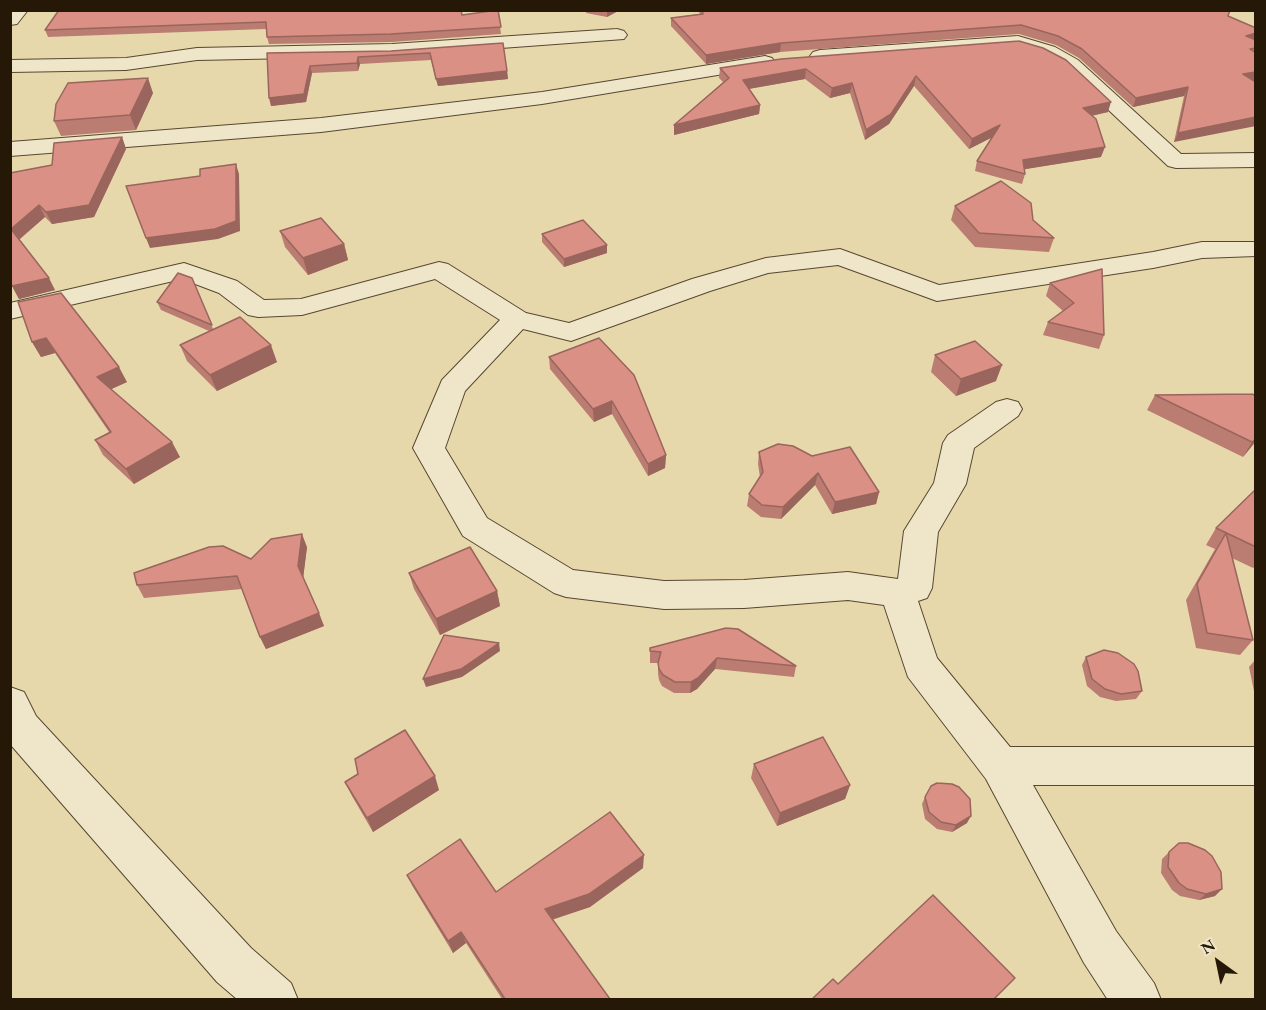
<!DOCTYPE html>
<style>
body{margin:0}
#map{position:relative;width:1266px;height:1010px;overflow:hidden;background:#e7d8ac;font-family:"EB Garamond",serif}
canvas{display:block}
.frame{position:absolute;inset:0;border:12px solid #251807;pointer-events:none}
.north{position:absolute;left:1188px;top:932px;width:60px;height:60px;-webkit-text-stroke:4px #efe6c9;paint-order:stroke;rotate:327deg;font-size:16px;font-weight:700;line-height:24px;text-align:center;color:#251807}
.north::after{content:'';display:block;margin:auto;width:21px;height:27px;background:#251807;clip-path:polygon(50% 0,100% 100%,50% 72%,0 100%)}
</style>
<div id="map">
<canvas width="1266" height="1010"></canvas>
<div class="frame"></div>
<div class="north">N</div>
</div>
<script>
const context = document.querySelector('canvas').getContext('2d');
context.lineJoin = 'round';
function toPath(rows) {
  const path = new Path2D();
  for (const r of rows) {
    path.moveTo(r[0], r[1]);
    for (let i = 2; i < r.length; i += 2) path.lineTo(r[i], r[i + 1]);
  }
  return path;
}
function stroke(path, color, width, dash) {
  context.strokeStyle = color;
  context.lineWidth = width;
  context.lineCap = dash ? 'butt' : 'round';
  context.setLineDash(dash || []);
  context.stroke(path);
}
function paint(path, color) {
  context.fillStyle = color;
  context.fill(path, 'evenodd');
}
const minor = toPath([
 [10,10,28,10,17,24,10,25,10,10],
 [617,29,624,31,627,35,624,39,392,56,197,60,126,70,10,72,10,60,126,58,197,48,392,44,617,29],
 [1018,36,1055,47,1078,60,1181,154,1256,153,1256,167,1176,168,1168,166,1064,68,1041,55,1017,48,820,62,813,60,810,56,813,52,820,50,1018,36],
 [765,56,772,58,775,62,772,66,542,104,321,132,10,156,10,142,321,118,542,92,765,56],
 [1202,242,1256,242,1256,256,1202,258,1153,268,937,301,838,265,768,273,710,291,571,341,523,329,465,391,445,448,487,518,573,570,664,581,744,580,848,572,898,579,904,531,934,483,943,443,948,435,996,402,1007,399,1018,402,1022,409,1018,416,974,448,966,484,938,532,932,588,927,598,918,601,937,658,1010,747,1256,747,1256,785,1033,785,1116,931,1154,983,1161,1000,1108,1000,1084,963,986,779,908,677,884,605,848,600,744,608,664,609,566,597,554,593,463,536,413,448,442,380,500,320,435,279,302,315,258,317,248,315,219,293,182,279,10,319,10,303,184,263,237,281,264,300,301,299,439,262,448,264,526,313,569,323,692,279,766,258,840,249,939,285,1153,252,1202,242],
 [10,687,24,692,36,716,251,948,291,983,298,1000,238,1000,217,982,10,744,10,687]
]);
const wall = toPath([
 [498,10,501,34,392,42,269,44,267,37,266,29,48,37,45,30,462,15],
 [586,10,620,10,607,17,586,13],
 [698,10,1230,10,1228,16,1256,28,1256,81,1254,81,1174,142,1184,96,1133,107,1079,58,1056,45,1019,34,780,52,706,64,671,26,671,18,700,14],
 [1019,41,1108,112,1092,116,1101,157,1024,169,1025,174,1022,184,975,171,977,161,992,137,969,149,914,86,889,124,865,140,850,93,830,98,805,79,749,89,760,105,759,114,674,135,674,125,723,82,719,78,720,68],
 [503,43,508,79,438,86,431,60,360,64,358,71,312,73,306,102,271,106,267,53,391,51],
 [153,93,136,130,61,136,54,121],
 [122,137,126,149,94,217,52,224,45,217,19,240,55,290,19,299,12,286,10,173,52,165],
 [955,206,1033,220,1054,238,1049,252,975,247,951,220],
 [280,231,344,244,348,260,308,275,285,247],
 [542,234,607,253,564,267,542,242],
 [1102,269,1104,335,1099,349,1043,335,1048,322,1063,311,1046,296,1050,283],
 [192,278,213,329,277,362,217,391,187,361,180,345,209,331,161,310,157,302],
 [18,302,127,382,111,389,180,457,134,484,103,455,95,440,109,432,55,353,41,357,32,342],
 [599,338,666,455,665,468,648,476,612,414,594,422,550,369,549,357],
 [935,355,996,381,956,396,931,372],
 [1155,395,1256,441,1243,457,1147,410],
 [759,452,879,492,876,504,832,514,815,485,781,519,761,517,747,506,749,494,760,477,758,464],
 [1256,489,1256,565,1253,568,1232,558,1253,640,1240,655,1196,648,1186,600,1215,549,1206,545,1216,528],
 [307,547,303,578,324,626,266,649,260,637,242,589,144,598,137,585],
 [409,573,497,591,500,606,440,635,414,589],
 [650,648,796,666,794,677,715,669,697,689,690,693,674,693,662,686,659,680,658,674,658,663,650,663],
 [1086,657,1142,691,1136,699,1116,701,1100,697,1087,686,1082,665],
 [1256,659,1256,701,1249,667],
 [754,764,850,785,845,799,777,826,751,778],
 [358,774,439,790,373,832,352,796,345,782],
 [925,797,967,823,952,832,937,829,925,819,922,804],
 [1169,852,1215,896,1199,900,1180,896,1172,890,1161,873,1162,859],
 [643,868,590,907,552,920,610,999,502,999,466,943,453,953,413,887,407,875,496,892]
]);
const shadedWall = toPath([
 [607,10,620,10,607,17],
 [1256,33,1256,40,1246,36],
 [781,43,780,52,706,64,706,55],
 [358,57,360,64,358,71,357,63],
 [310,66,312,73,306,102,271,106,269,98],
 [806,69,805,79,742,90,743,80],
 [507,71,508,79,438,86,436,79],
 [1256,72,1256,81,1239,83,1243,74],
 [916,76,914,86,889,124,865,140,866,130],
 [148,78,153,93,136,130,130,115],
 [852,83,850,93,830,98,832,88],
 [1188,87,1184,96,1133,107,1136,98],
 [1111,102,1108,112,1080,118,1083,108],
 [760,105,759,114,674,135,674,125],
 [1256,117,1256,126,1174,142,1178,133],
 [1000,125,997,135,969,149,972,139],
 [122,137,126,149,94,217,52,224,46,212],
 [1105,147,1101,157,1020,170,1023,160],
 [236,164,239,174,240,231,218,239,150,248,146,238],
 [39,205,45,217,17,241,11,229],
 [344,244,348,260,308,275,303,258],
 [607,245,607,253,564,267,564,259],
 [10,278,49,278,55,290,19,299,12,286,10,287],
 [46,338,55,353,41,357,32,342],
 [271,345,277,362,217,391,210,375],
 [1002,365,996,381,956,396,961,379],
 [119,367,127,382,105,392,97,377],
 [612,401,612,414,594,422,593,409],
 [1256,439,1256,441,1243,457,1252,442],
 [172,442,180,457,134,484,126,469],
 [666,455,665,468,648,476,648,464],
 [818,473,815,485,781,519,783,507],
 [879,492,876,504,832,514,835,502],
 [302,534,307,547,303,579,298,566],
 [497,591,500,606,440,635,436,619],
 [319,613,324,626,266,649,260,637],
 [499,643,500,651,462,677,426,687,423,679],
 [717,658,715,669,697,689,690,693,691,682],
 [435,776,439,790,373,832,367,818],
 [850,785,845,799,777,826,780,813],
 [971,816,967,823,952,832,956,825],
 [644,855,643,868,590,907,547,921,545,909],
 [1222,889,1215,896,1199,900,1206,894],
 [461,932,466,943,453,953,448,941]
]);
const building = toPath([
 [59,10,461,10,462,15,498,10,501,27,391,34,267,37,266,22,45,30,59,10],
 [702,10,1230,10,1228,16,1256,28,1256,33,1246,36,1256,40,1256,48,1250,49,1256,53,1256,72,1243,74,1256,82,1256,117,1178,133,1188,87,1136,98,1082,49,1058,36,1021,25,781,43,706,55,671,18,703,14,702,10],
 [1019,41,1043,48,1066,60,1111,102,1083,108,1096,119,1105,147,1023,160,1025,174,977,161,1000,125,972,139,916,76,891,114,866,130,852,83,832,88,806,69,743,80,760,105,674,125,729,78,720,68,781,59,1019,41],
 [503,43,507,71,436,79,430,53,358,57,357,63,310,66,304,94,269,98,267,53,391,51,503,43],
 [148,78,130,115,54,121,56,104,68,83,148,78],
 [122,137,89,205,46,212,39,205,11,229,49,278,12,286,10,281,10,173,52,165,54,143,122,137],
 [236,164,236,221,215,229,146,238,126,186,200,176,200,169,236,164],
 [1001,181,1031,203,1033,220,1054,238,979,233,955,206,1001,181],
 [321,218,344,244,303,258,280,231,321,218],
 [583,220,607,245,564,259,542,234,583,220],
 [1102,269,1104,335,1048,322,1074,303,1050,283,1102,269],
 [178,273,192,278,212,325,157,302,178,273],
 [61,293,119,367,97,377,172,442,126,469,95,440,111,432,46,338,32,342,18,302,61,293],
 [240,317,271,345,210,375,180,345,240,317],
 [599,338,634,375,666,455,648,464,612,401,593,409,549,357,599,338],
 [975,341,1002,365,961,379,935,355,975,341],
 [1252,394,1256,396,1256,439,1252,442,1155,395,1252,394],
 [778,444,793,446,812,456,850,447,879,492,835,502,818,473,783,507,762,505,749,494,763,472,759,452,778,444],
 [1256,489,1256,547,1216,528,1256,489],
 [1226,533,1253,640,1207,633,1197,584,1226,533],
 [302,534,298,566,319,613,260,637,237,576,137,585,134,573,209,547,223,546,251,559,271,539,302,534],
 [470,547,497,591,436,619,409,573,470,547],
 [726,628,738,629,796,666,717,658,698,678,691,682,675,682,663,675,659,669,658,663,661,652,650,651,650,648,726,628],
 [444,635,499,643,461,669,423,679,444,635],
 [1104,650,1118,653,1134,664,1138,671,1142,691,1121,694,1105,689,1092,679,1086,657,1104,650],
 [405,730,435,776,367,818,345,782,358,774,355,759,405,730],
 [823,737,850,785,780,813,754,764,823,737],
 [937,783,952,784,959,787,970,799,971,816,956,825,941,822,929,812,925,797,931,786,937,783],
 [610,812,644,855,589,894,545,909,610,999,505,999,461,932,448,941,407,875,460,839,496,892,610,812],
 [1179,843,1188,843,1205,850,1212,856,1221,872,1222,889,1206,894,1187,889,1179,883,1168,867,1169,852,1179,843],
 [933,895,1015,978,994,999,812,999,833,979,838,984,933,895]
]);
stroke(minor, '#564830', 2);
paint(minor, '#efe6c9');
paint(wall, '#bb7c72');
paint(shadedWall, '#99655c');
paint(building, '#da9084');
stroke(building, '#99655c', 1.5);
</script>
